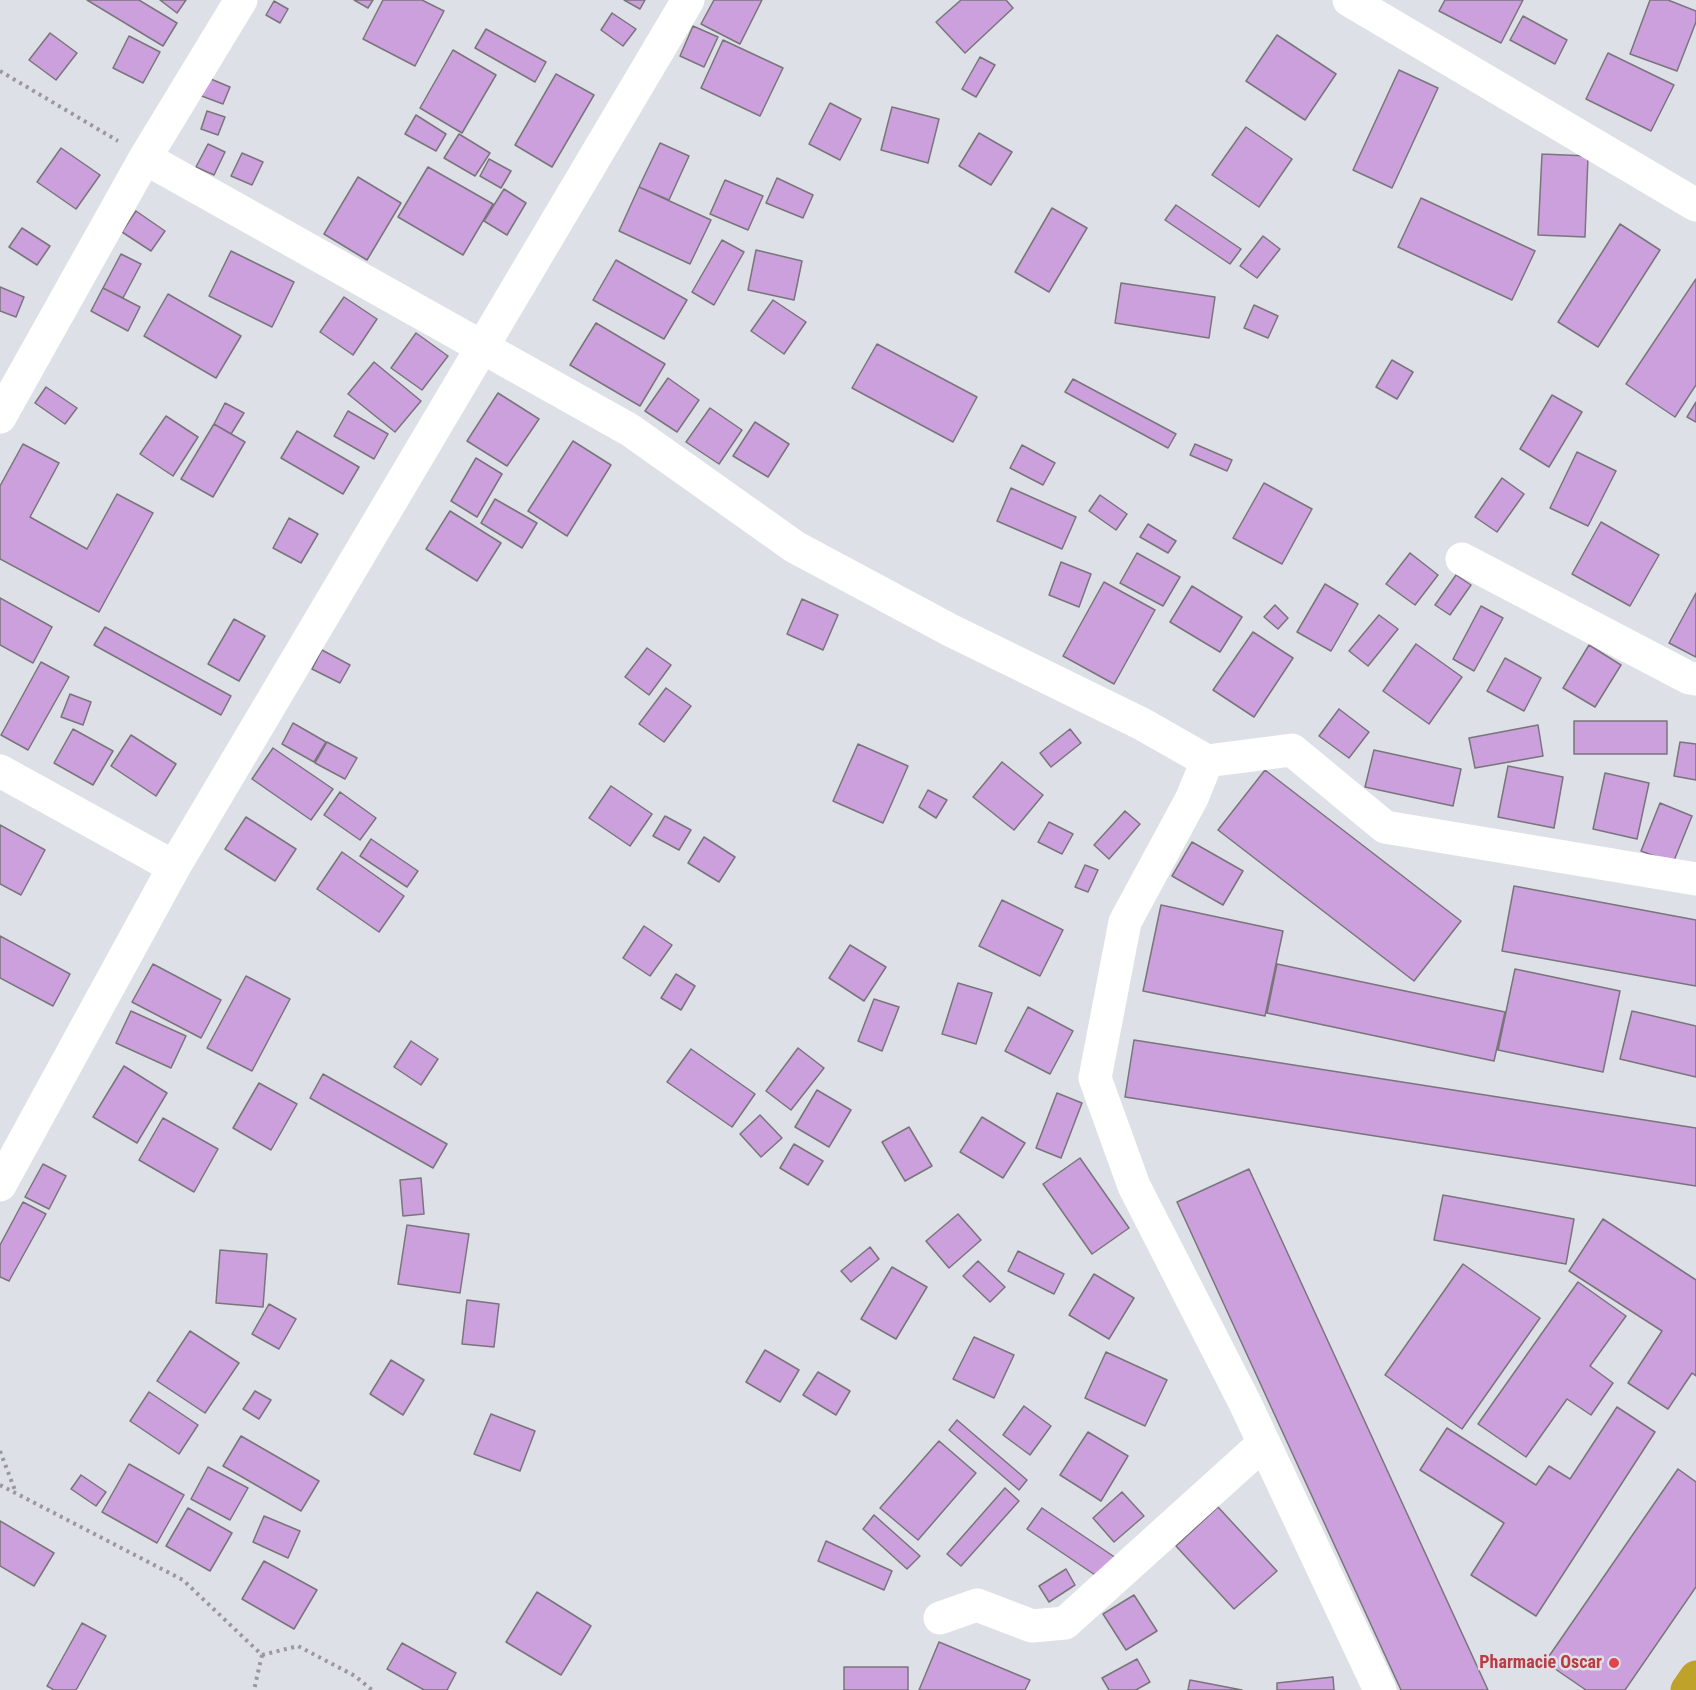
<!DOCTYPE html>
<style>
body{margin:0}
canvas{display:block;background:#dee0e7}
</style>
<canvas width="1696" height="1690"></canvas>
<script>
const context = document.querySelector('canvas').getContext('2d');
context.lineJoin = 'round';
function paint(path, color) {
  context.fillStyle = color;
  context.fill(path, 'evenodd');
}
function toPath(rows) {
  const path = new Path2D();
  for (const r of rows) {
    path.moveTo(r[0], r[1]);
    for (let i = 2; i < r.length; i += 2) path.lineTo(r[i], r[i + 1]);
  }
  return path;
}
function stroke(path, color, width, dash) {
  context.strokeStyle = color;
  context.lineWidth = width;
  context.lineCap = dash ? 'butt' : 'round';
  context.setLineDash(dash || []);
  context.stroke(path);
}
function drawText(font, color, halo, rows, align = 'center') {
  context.font = font + ' "Roboto Condensed",sans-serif';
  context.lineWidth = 5;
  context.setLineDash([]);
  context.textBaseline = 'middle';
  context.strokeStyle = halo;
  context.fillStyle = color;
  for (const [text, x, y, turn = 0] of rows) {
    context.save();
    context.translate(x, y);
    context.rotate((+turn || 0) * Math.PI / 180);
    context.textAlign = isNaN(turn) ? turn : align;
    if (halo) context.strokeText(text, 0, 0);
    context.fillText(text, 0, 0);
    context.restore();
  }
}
const building = toPath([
 [87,0,139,0,177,23,163,46,87,0],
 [160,0,186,0,177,13,160,0],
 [354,0,373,0,368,8,354,0],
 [383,0,422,0,444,11,415,66,363,39,383,0],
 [624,0,645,0,640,9,624,0],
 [714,0,762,0,740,44,701,24,714,0],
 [961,0,1006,0,1013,8,965,53,936,22,961,0],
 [1445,0,1523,0,1501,43,1439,11,1445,0],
 [1650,0,1668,0,1696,11,1696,22,1677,71,1630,54,1650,0],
 [274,1,288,9,280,23,266,15,274,1],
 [612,13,636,29,623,46,601,30,612,13],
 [1523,16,1567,40,1555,64,1510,40,1523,16],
 [693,26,718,37,704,67,680,56,693,26],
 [486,29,546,62,535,82,475,48,486,29],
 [50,33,77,53,56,80,29,60,50,33],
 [1277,35,1336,74,1305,120,1246,81,1277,35],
 [129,36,160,52,143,83,113,68,129,36],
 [723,40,783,68,760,116,701,88,723,40],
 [453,50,496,75,462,133,420,108,453,50],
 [1608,53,1674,85,1651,131,1586,99,1608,53],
 [980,57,995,65,976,97,962,89,980,57],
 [1399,70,1438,88,1392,188,1353,170,1399,70],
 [556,74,594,95,552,167,515,145,556,74],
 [206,77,230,87,223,104,199,95,206,77],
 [830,103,861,119,840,160,809,144,830,103],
 [892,107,939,119,928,163,881,150,892,107],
 [207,111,225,117,218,135,201,129,207,111],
 [416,115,446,134,436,151,405,134,416,115],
 [1246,127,1292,159,1259,207,1212,175,1246,127],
 [979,133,1012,152,991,185,959,166,979,133],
 [459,134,490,153,475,176,444,158,459,134],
 [660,143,689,156,669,200,639,187,660,143],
 [208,144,225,152,214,175,196,167,208,144],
 [61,148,100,175,76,209,37,182,61,148],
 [242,153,263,162,252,185,231,176,242,153],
 [1542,154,1588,156,1585,237,1538,235,1542,154],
 [489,159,511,171,501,188,480,176,489,159],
 [428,167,493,204,463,255,398,217,428,167],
 [358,177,401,203,367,260,324,234,358,177],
 [777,178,813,195,803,218,766,203,777,178],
 [725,180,763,196,748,230,710,214,725,180],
 [639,187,711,220,690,264,619,231,639,187],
 [504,189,526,203,507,235,484,221,504,189],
 [1421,198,1535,251,1512,300,1398,247,1421,198],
 [1176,205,1241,249,1230,264,1165,220,1176,205],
 [1052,208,1087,228,1049,292,1015,272,1052,208],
 [136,211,165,231,151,251,122,232,136,211],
 [1620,224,1660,250,1598,347,1558,322,1620,224],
 [22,228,50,246,37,265,9,247,22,228],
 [1263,236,1280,249,1257,278,1240,266,1263,236],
 [722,240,744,252,714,305,692,292,722,240],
 [756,250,802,261,794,300,748,290,756,250],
 [231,251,294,282,272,327,209,296,231,251],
 [121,254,141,264,123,298,103,288,121,254],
 [616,260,687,300,664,339,593,300,616,260],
 [1696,279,1696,385,1675,417,1626,384,1696,279],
 [1121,283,1215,297,1209,338,1115,323,1121,283],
 [0,287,24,297,16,317,0,311,0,287],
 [103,288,140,307,128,331,91,311,103,288],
 [168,294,241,336,216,378,144,336,168,294],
 [344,297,377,319,353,355,320,332,344,297],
 [773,300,806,322,784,354,751,331,773,300],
 [1254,305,1278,316,1268,338,1244,328,1254,305],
 [596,323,665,364,640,406,570,365,596,323],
 [416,333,448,356,422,390,391,368,416,333],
 [877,344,977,397,953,442,852,388,877,344],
 [1392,360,1413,372,1397,399,1376,387,1392,360],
 [374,362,421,401,395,432,348,394,374,362],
 [668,378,699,400,677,432,645,411,668,378],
 [1073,379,1176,434,1168,448,1065,392,1073,379],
 [46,387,77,408,65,424,35,403,46,387],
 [498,393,539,419,507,466,467,441,498,393],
 [1552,395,1582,412,1549,467,1520,449,1552,395],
 [1696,402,1696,422,1687,417,1696,402],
 [225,403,244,413,231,434,214,424,225,403],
 [710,408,742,430,719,464,686,442,710,408],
 [348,411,388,434,374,459,334,436,348,411],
 [166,416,198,437,173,476,140,454,166,416],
 [755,422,789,444,768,477,733,456,755,422],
 [214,424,245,442,213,497,181,479,214,424],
 [297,431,359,467,343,494,281,458,297,431],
 [573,441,611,465,567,536,528,511,573,441],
 [23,444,59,463,30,517,87,549,117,494,153,513,99,612,0,559,0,486,23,444],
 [1195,444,1232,460,1227,471,1190,455,1195,444],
 [1022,445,1055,463,1043,485,1010,468,1022,445],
 [1577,452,1616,471,1588,526,1550,508,1577,452],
 [476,458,502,474,477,517,451,501,476,458],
 [1502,478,1524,494,1497,532,1475,517,1502,478],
 [1264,483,1312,509,1282,564,1233,538,1264,483],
 [1011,488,1076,517,1062,549,997,521,1011,488],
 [1100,495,1127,514,1116,530,1089,511,1100,495],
 [495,499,537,523,522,548,481,523,495,499],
 [450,511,501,543,477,581,426,549,450,511],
 [289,518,318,534,301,563,273,548,289,518],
 [1601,522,1659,555,1630,606,1572,574,1601,522],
 [1148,524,1176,541,1168,553,1140,537,1148,524],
 [1137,553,1180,577,1163,606,1120,583,1137,553],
 [1410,553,1438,575,1415,605,1386,584,1410,553],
 [1061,562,1091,574,1079,607,1049,595,1061,562],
 [1456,575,1471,585,1450,615,1435,605,1456,575],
 [1104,582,1155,610,1114,684,1063,656,1104,582],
 [1325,584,1358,604,1331,651,1297,632,1325,584],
 [1192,586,1242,617,1220,652,1170,622,1192,586],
 [1696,593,1696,657,1669,643,1696,593],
 [0,598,52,627,33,663,0,645,0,598],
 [802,599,838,615,823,650,787,634,802,599],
 [1275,605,1288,618,1278,629,1264,617,1275,605],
 [1481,606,1503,618,1474,671,1453,659,1481,606],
 [1379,615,1398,629,1368,666,1349,651,1379,615],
 [234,619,265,636,239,681,208,664,234,619],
 [105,627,231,696,221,715,94,645,105,627],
 [1253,632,1293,658,1254,717,1213,690,1253,632],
 [1416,644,1462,677,1429,724,1383,691,1416,644],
 [1589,645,1621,665,1595,707,1563,688,1589,645],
 [647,648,671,665,649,695,625,677,647,648],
 [322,650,350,665,340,683,312,669,322,650],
 [1505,658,1541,678,1524,711,1487,691,1505,658],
 [41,662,69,677,28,750,1,735,41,662],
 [666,688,691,706,664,742,639,724,666,688],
 [70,694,91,702,83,725,61,717,70,694],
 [1339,709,1369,732,1349,758,1319,736,1339,709],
 [1574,721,1667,721,1667,754,1574,754,1574,721],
 [293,723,326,742,314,762,282,744,293,723],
 [1538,725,1543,756,1475,768,1469,738,1538,725],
 [73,729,113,751,93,785,54,763,73,729],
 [1070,729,1081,743,1051,767,1040,753,1070,729],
 [131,735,176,764,156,796,111,766,131,735],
 [327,742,357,758,345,779,315,763,327,742],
 [1680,742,1696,744,1696,780,1674,776,1680,742],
 [858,744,908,766,883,823,833,801,858,744],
 [273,748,333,789,311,820,252,779,273,748],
 [1374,750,1461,769,1453,806,1365,787,1374,750],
 [1002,762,1043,795,1014,830,973,797,1002,762],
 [1508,766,1563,777,1554,828,1498,817,1508,766],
 [1265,770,1461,921,1414,981,1218,830,1265,770],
 [1605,773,1649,783,1637,839,1593,829,1605,773],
 [611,786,652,814,630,846,589,818,611,786],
 [928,790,947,800,936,818,919,807,928,790],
 [340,792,376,818,360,840,324,815,340,792],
 [1660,803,1692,816,1673,863,1641,851,1660,803],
 [1125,811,1140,824,1109,859,1094,845,1125,811],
 [665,816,691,830,679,850,653,836,665,816],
 [246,817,296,849,275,881,225,849,246,817],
 [1049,822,1073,834,1062,854,1038,842,1049,822],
 [0,825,45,850,21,895,0,884,0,825],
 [704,837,735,857,719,882,688,863,704,837],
 [371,839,418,871,407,887,360,856,371,839],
 [1192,842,1243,871,1223,905,1172,876,1192,842],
 [342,852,404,896,379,932,317,889,342,852],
 [1085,865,1098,870,1088,892,1075,887,1085,865],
 [1514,886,1696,920,1696,986,1502,951,1514,886],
 [1002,900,1063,930,1040,976,979,946,1002,900],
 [1161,905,1283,931,1265,1016,1143,991,1161,905],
 [644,926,672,945,650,976,623,958,644,926],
 [0,936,70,974,53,1006,0,978,0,936],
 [850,945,886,967,864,1001,829,978,850,945],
 [153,964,221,1000,201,1038,132,1002,153,964],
 [1277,964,1505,1012,1494,1061,1267,1013,1277,964],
 [1515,969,1620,991,1603,1072,1498,1050,1515,969],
 [676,974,695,986,681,1010,661,998,676,974],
 [246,976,290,999,252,1071,207,1048,246,976],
 [958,983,992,993,976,1044,942,1034,958,983],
 [874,999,899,1007,882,1051,858,1041,874,999],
 [1028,1007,1073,1031,1050,1074,1005,1051,1028,1007],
 [131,1011,186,1036,171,1068,116,1043,131,1011],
 [1632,1011,1696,1026,1696,1077,1620,1059,1632,1011],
 [1134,1040,1696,1128,1696,1186,1125,1097,1134,1040],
 [411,1041,438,1059,421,1085,394,1067,411,1041],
 [798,1048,824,1068,791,1110,766,1091,798,1048],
 [691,1049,755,1094,732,1127,667,1082,691,1049],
 [124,1066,167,1093,137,1143,93,1117,124,1066],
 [323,1074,447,1144,433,1168,310,1098,323,1074],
 [259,1083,297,1104,271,1150,233,1128,259,1083],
 [817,1090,851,1110,829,1147,795,1127,817,1090],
 [1057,1093,1082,1103,1061,1158,1036,1148,1057,1093],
 [760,1115,782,1138,761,1157,740,1134,760,1115],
 [982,1117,1025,1143,1003,1178,960,1152,982,1117],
 [163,1118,218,1149,194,1192,139,1160,163,1118],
 [909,1127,932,1166,905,1181,882,1142,909,1127],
 [794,1144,823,1161,808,1185,780,1168,794,1144],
 [1080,1158,1129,1228,1092,1254,1043,1184,1080,1158],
 [43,1164,66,1176,49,1209,25,1197,43,1164],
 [1249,1169,1488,1690,1401,1690,1177,1202,1249,1169],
 [421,1178,424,1214,403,1216,400,1180,421,1178],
 [1443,1195,1574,1219,1566,1264,1434,1240,1443,1195],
 [23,1202,46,1214,9,1281,0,1277,0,1245,23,1202],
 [958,1214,981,1240,949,1268,926,1241,958,1214],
 [1603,1219,1696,1280,1696,1376,1692,1373,1668,1409,1628,1383,1662,1331,1569,1271,1603,1219],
 [407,1225,469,1234,460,1293,398,1284,407,1225],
 [870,1247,879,1259,851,1282,841,1271,870,1247],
 [220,1250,267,1254,263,1307,216,1303,220,1250],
 [1018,1251,1064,1274,1054,1294,1008,1271,1018,1251],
 [978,1261,1005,1287,990,1302,963,1276,978,1261],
 [1463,1264,1540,1318,1462,1429,1385,1375,1463,1264],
 [892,1267,927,1287,896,1339,861,1319,892,1267],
 [1094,1274,1134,1298,1109,1339,1069,1315,1094,1274],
 [1578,1282,1626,1316,1590,1366,1613,1383,1591,1415,1567,1399,1526,1457,1478,1424,1578,1282],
 [467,1300,499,1304,494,1347,462,1344,467,1300],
 [269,1304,296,1319,279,1349,252,1334,269,1304],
 [190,1331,239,1363,205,1413,157,1381,190,1331],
 [974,1337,1014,1355,994,1398,953,1379,974,1337],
 [765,1350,799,1370,780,1402,746,1382,765,1350],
 [1106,1352,1167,1380,1145,1426,1085,1398,1106,1352],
 [391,1360,424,1380,403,1415,370,1394,391,1360],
 [818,1372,850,1391,836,1415,803,1395,818,1372],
 [255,1391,271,1400,259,1419,243,1409,255,1391],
 [149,1392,198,1425,179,1454,130,1421,149,1392],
 [1024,1406,1051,1426,1030,1455,1003,1435,1024,1406],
 [1617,1407,1655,1432,1536,1616,1471,1575,1504,1523,1420,1470,1447,1428,1536,1485,1549,1466,1570,1479,1617,1407],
 [491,1414,535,1431,520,1471,474,1454,491,1414],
 [957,1420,1027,1480,1019,1490,949,1430,957,1420],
 [1088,1432,1128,1456,1101,1501,1060,1475,1088,1432],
 [241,1436,319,1481,301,1511,223,1466,241,1436],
 [939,1441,976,1473,918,1540,880,1508,939,1441],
 [129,1464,184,1495,157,1543,102,1512,129,1464],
 [208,1467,248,1488,230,1520,191,1499,208,1467],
 [1678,1469,1696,1482,1696,1587,1625,1690,1586,1690,1545,1662,1678,1469],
 [81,1475,106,1492,96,1506,71,1489,81,1475],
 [1005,1488,1019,1501,961,1566,947,1554,1005,1488],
 [1122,1492,1144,1516,1114,1542,1093,1518,1122,1492],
 [1218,1507,1277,1571,1234,1609,1176,1546,1218,1507],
 [188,1508,232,1533,210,1571,166,1546,188,1508],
 [1042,1508,1116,1558,1101,1579,1027,1529,1042,1508],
 [874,1515,920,1556,907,1569,863,1529,874,1515],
 [264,1516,300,1531,288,1558,253,1542,264,1516],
 [0,1521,54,1553,34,1586,0,1566,0,1521],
 [826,1541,892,1571,884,1590,818,1561,826,1541],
 [264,1561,317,1590,294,1629,242,1599,264,1561],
 [1066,1569,1075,1585,1049,1602,1039,1586,1066,1569],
 [537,1592,591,1626,561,1675,506,1642,537,1592],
 [1134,1595,1157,1631,1126,1650,1103,1614,1134,1595],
 [82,1623,106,1636,76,1690,54,1690,47,1686,82,1623],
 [939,1642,1030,1680,1025,1690,919,1690,939,1642],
 [402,1643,456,1673,447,1690,424,1690,387,1669,402,1643],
 [1137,1659,1150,1682,1136,1690,1109,1690,1102,1678,1137,1659],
 [844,1667,908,1667,908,1690,844,1690,844,1667],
 [1333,1677,1334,1690,1277,1690,1277,1683,1333,1677],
 [1190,1680,1242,1690,1188,1690,1190,1680]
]);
const path = toPath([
 [0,71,118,141],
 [0,1451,16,1493],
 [0,1485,183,1580,262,1655,254,1690],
 [262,1655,298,1646,355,1676,372,1690]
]);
const minor = toPath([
 [1349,0,1696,205],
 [145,158,630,430,795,547,950,630,1142,724,1207,761,1292,750,1385,827,1696,879],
 [0,417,145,158,241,0],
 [1462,559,1689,678,1696,679],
 [1207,761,1192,798,1125,922,1095,1078,1134,1186,1245,1403,1380,1690],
 [0,771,174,867],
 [0,1185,174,867,688,0],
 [940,1618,977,1605,1032,1626,1065,1623,1264,1443]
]);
const highway = toPath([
 [1687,1690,1696,1677]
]);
const markers = [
 [1614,1663,6,"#e0444e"]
];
const healthNames = [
 ["Pharmacie Oscar",1602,1663]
];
paint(building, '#cca0dd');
stroke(building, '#79757b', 1.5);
stroke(path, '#97999e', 4, [3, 4.5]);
stroke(minor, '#fff', 33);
stroke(highway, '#bfa22a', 33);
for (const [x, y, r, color] of markers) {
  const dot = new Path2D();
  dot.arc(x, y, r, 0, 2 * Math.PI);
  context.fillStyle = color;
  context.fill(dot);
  stroke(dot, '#dee0e7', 2);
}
drawText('bold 18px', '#be3a42', '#dee0e7', healthNames, 'right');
</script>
